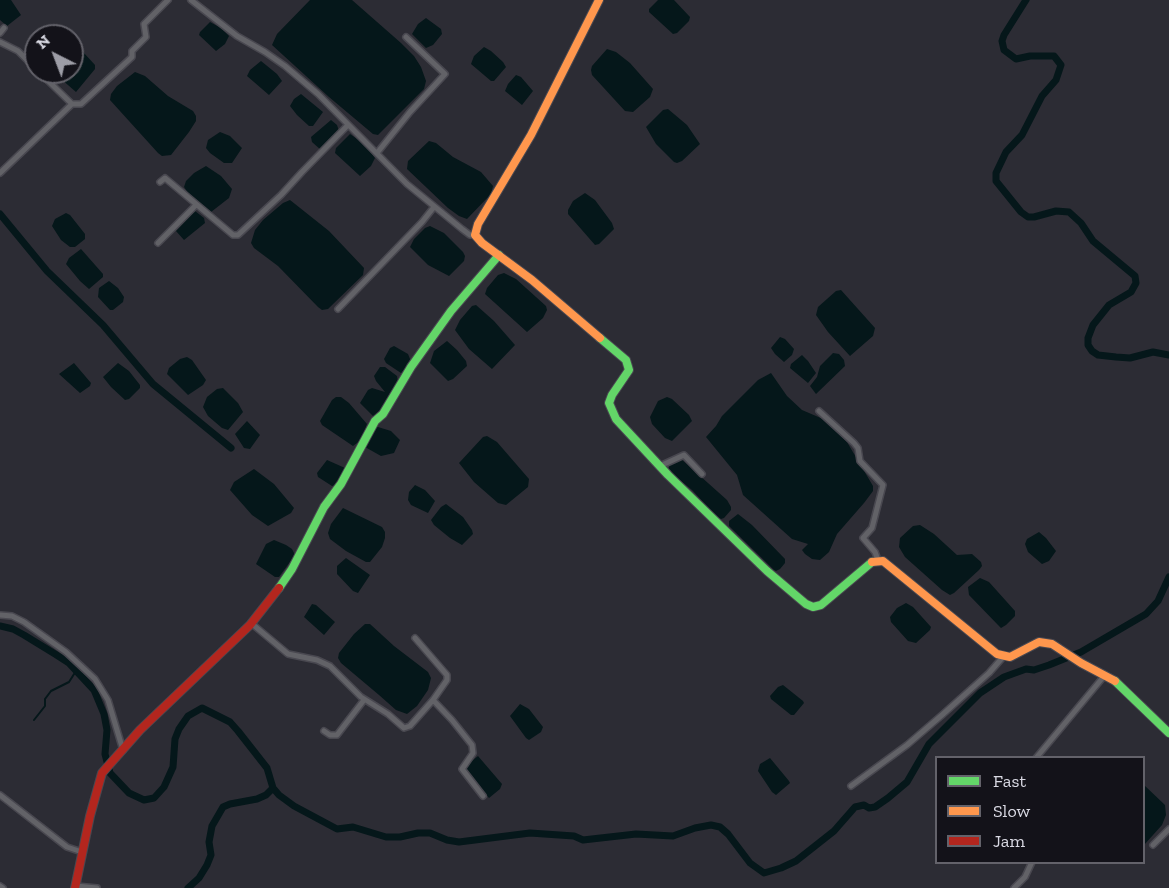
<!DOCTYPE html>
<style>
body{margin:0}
#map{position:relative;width:1169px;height:888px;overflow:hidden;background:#2c2c34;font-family:"Zilla Slab",serif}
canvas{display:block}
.legend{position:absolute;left:935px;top:756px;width:210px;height:108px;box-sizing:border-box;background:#131219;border:2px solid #63626a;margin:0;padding:8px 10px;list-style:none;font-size:18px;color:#dadae4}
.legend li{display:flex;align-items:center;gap:12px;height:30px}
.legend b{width:30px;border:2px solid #63626a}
.north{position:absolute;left:24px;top:24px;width:60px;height:60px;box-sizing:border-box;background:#131219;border:2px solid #63626a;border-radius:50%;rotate:318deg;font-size:16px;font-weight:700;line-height:24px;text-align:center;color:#dadae4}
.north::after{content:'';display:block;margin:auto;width:21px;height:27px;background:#9d9da6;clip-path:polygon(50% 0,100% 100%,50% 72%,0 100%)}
</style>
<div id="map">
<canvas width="1169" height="888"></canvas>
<ul class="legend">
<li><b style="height:8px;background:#63d668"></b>Fast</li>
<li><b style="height:8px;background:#ff974d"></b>Slow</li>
<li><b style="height:8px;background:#b3261e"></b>Jam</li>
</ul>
<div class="north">N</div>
</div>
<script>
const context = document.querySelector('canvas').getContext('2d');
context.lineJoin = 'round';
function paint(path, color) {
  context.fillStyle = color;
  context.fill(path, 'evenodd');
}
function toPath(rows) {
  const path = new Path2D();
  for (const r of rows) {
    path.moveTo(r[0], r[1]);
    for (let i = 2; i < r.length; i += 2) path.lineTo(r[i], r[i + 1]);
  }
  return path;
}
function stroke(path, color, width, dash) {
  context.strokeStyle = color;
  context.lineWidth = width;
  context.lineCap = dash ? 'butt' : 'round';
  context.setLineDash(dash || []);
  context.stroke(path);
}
const water = toPath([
 [0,0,11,0,21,15,7,26,0,20],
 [310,0,352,0,401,43,414,56,421,67,426,81,424,89,378,135,373,134,329,97,272,45,277,34],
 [658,0,674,0,690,17,689,21,677,33,673,34,649,12,649,9],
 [426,18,441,29,442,34,433,45,426,48,412,34,418,24],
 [210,22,221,28,229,36,225,44,216,51,199,35,200,32],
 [72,40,95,65,95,69,76,92,53,72,72,72],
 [484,47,491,51,503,62,506,67,494,81,491,81,471,64,474,56],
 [607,49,616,52,630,63,653,89,650,97,633,112,625,111,592,75,591,70,592,66],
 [261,61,277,74,282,81,269,95,247,76,250,70],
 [135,72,145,76,168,96,193,111,196,116,196,121,189,132,171,155,162,156,158,153,110,100,111,94,117,86],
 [516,75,521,77,533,91,522,105,505,91,508,84],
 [301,94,323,112,313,126,309,126,297,115,290,106,294,99],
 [668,109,687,125,700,144,682,161,677,163,674,162,656,144,646,127,663,110],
 [331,120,337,125,339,131,321,150,312,142,311,137],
 [220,132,230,136,242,148,232,163,224,163,210,153,206,148,208,140],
 [350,134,363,143,375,158,371,166,360,176,335,153,336,148],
 [429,141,436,143,453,157,481,172,493,186,491,194,467,219,459,216,448,208,407,169,408,161],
 [206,166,221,176,232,189,229,198,211,212,191,197,184,187,186,181,194,173],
 [585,193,595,200,612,223,614,229,599,244,595,245,568,214,568,210,573,201],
 [290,200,329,231,364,268,363,275,328,309,322,310,318,307,278,266,254,248,251,243,255,230,263,220,283,203],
 [195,211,204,218,205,223,184,240,176,231],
 [66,213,70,215,85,234,85,239,75,247,70,247,61,240,52,226,55,219],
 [430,226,444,233,463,252,465,256,464,261,449,276,428,265,410,247,414,239,425,228],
 [81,249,103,274,103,277,89,289,80,281,66,264,69,258],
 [504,273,516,279,546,306,547,310,543,318,527,332,485,294,487,288,498,275],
 [109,281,118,288,124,297,123,302,113,310,110,310,98,297,99,288],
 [841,290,875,328,873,336,850,356,828,332,816,315,818,307,836,291],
 [476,305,494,321,515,345,492,369,469,349,455,330,460,320,472,306],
 [780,337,785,339,794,349,792,355,784,362,775,354,771,348],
 [447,341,457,350,466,361,467,366,453,379,448,381,430,363,434,351],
 [394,346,408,354,410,359,409,365,401,373,386,363,384,359,390,348],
 [833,353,839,354,844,360,845,366,816,394,810,386,817,377,820,366],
 [802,355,808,361,816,373,808,383,790,368,791,364],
 [187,357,192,360,206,380,203,385,188,395,167,374,169,368,180,359],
 [74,363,91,383,90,386,80,393,59,374],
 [118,363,129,371,140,385,140,388,129,399,125,400,111,387,103,377],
 [380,367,385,367,397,376,398,382,382,409,377,415,373,416,360,403,368,390,372,388,385,392,376,381,374,376],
 [771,373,787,396,802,410,823,419,847,442,873,486,873,491,864,503,837,534,829,552,820,560,812,559,805,554,802,550,808,544,792,539,743,495,737,475,706,437,716,426,722,416,758,380],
 [223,388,238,403,243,412,228,430,222,428,208,416,203,407,207,397,217,389],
 [336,397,341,397,349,403,367,424,361,440,353,446,322,425,320,421,332,400],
 [667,397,672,399,689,415,692,421,672,441,665,438,652,424,650,417,658,401],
 [247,421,260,435,250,449,244,448,235,434],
 [378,427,391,431,400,440,394,453,381,456,365,447,373,429],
 [487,436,497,442,529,479,528,487,506,505,498,503,474,482,459,463,483,437],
 [680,458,727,500,731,507,731,510,724,518,721,519,716,516,692,490,676,477,669,469,669,464],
 [327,460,345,468,344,472,336,485,332,486,318,477,317,473],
 [254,469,274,484,294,508,291,513,268,526,252,515,230,490,234,482],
 [415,485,425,490,435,501,428,513,411,505,408,500,409,492],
 [446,504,463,517,472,530,473,534,462,545,450,538,434,525,431,520,441,507],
 [343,508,382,527,385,532,385,538,382,547,370,562,366,562,346,551,330,539,328,533,331,524],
 [738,514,752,525,785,559,785,563,780,569,776,571,774,570,729,526,729,521],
 [920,525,934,534,957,555,972,554,981,562,982,566,979,570,954,593,950,595,942,590,905,557,899,547,900,538,913,526],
 [1039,532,1046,538,1056,551,1049,561,1042,564,1028,552,1025,544,1027,539],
 [274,540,286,545,292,549,295,555,279,577,275,577,256,564,266,544],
 [346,558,370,575,358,593,353,591,337,574,337,566],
 [980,578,989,582,1015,611,1015,616,1006,625,1001,628,998,625,969,595,968,587],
 [906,603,913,607,931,627,930,630,916,643,908,641,891,622,890,617,897,608],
 [312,604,316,605,335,622,324,635,304,617],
 [365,624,370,624,394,646,428,672,431,678,428,690,417,706,407,714,396,710,379,695,341,663,338,658,339,653,354,634],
 [783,685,803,701,804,703,794,715,791,715,771,699,770,696,778,687],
 [520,704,529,709,543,727,541,732,529,740,526,738,510,716],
 [478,756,502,784,500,789,489,798,465,770,468,764],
 [770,758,789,781,790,783,776,795,772,792,758,771,760,764],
 [1144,785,1165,805,1166,815,1162,825,1144,845]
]);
const stream = toPath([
 [34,720,45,706,45,699,51,691,69,682,76,671]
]);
const canal = toPath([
 [1026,0,1004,35,1002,41,1004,50,1016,59,1030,56,1054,56,1061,65,1056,80,1042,96,1022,135,1006,152,996,173,996,181,1021,212,1028,217,1034,217,1056,211,1069,212,1081,223,1093,241,1135,276,1136,283,1131,292,1109,305,1093,325,1088,338,1088,345,1092,351,1098,355,1116,357,1130,358,1153,352,1169,355],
 [0,214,47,271,103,325,153,384,231,448],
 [0,626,13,629,24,635,55,654,69,663,94,690,104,714,107,730,105,754,110,773,129,793,144,800,154,798,164,787,173,767,175,739,179,729,188,716,202,708,230,722,238,731,267,768,273,788,279,795,294,806,337,829,353,827,386,837,400,837,418,833,430,833,447,840,459,842,530,833,574,836,583,840,636,834,673,836,695,828,711,825,720,827,728,834,750,863,764,873,781,868,796,861,834,831,855,807,864,805,869,808,875,807,888,798,907,782,929,744,980,693,1004,677,1026,669,1034,670,1049,665,1081,652,1146,614,1158,601,1169,577],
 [188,888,199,878,207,865,211,855,209,842,212,826,223,807,230,804,257,799,266,795,273,788]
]);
const street = toPath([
 [191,0,237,36,265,52,285,66,318,94,407,184,462,229,470,235,475,235],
 [0,33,4,28],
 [0,42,18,51,36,69],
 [39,72,72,104],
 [377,153,410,112,445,74,406,37],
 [0,173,72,104,81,104,132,57,132,51,146,37,144,24,168,0],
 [160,182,165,178,233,235,238,235,281,195,302,172,348,125],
 [158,243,195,206],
 [338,309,422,222,434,207],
 [819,411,854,443,858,448,860,461,883,485,872,528,863,538,875,552,878,560],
 [660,466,684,455,702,474],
 [0,615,12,616,24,622,66,652,95,679,108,700,123,750],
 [251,623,288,654,317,660,330,666,361,697,388,714,404,728,410,726,433,700,447,680,447,675,415,638],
 [433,700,452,720,472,745,473,753,462,769,483,796],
 [324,731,330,735,337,735,364,700],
 [1036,758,1105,675],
 [851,786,907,745,942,715,989,673,1003,657],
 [0,795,67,847,82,852],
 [1153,845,1169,829],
 [0,886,3,888],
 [76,886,97,888],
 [1014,888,1025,877,1032,862]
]);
const fast = toPath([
 [600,338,626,360,629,370,612,395,609,403,616,419,668,475,767,571,806,604,813,607,821,605,872,562],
 [279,588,292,569,324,507,341,484,375,421,383,414,411,367,451,311,499,255],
 [1115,681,1169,733]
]);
const slow = toPath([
 [599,0,531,135,478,224,475,235,482,243,532,280,600,338],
 [872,562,883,561,997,654,1010,657,1039,642,1052,644,1081,663,1115,681]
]);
const jam = toPath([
 [75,888,90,816,102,773,140,730,250,625,279,588]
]);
paint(water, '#05171a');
stroke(stream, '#05171a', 2);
stroke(canal, '#05171a', 7);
stroke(street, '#494850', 8);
stroke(fast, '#494850', 10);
stroke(slow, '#494850', 10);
stroke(jam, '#494850', 10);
stroke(street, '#626267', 5);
stroke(fast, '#63d668', 8);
stroke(slow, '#ff974d', 8);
stroke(jam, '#b3261e', 8);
</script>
